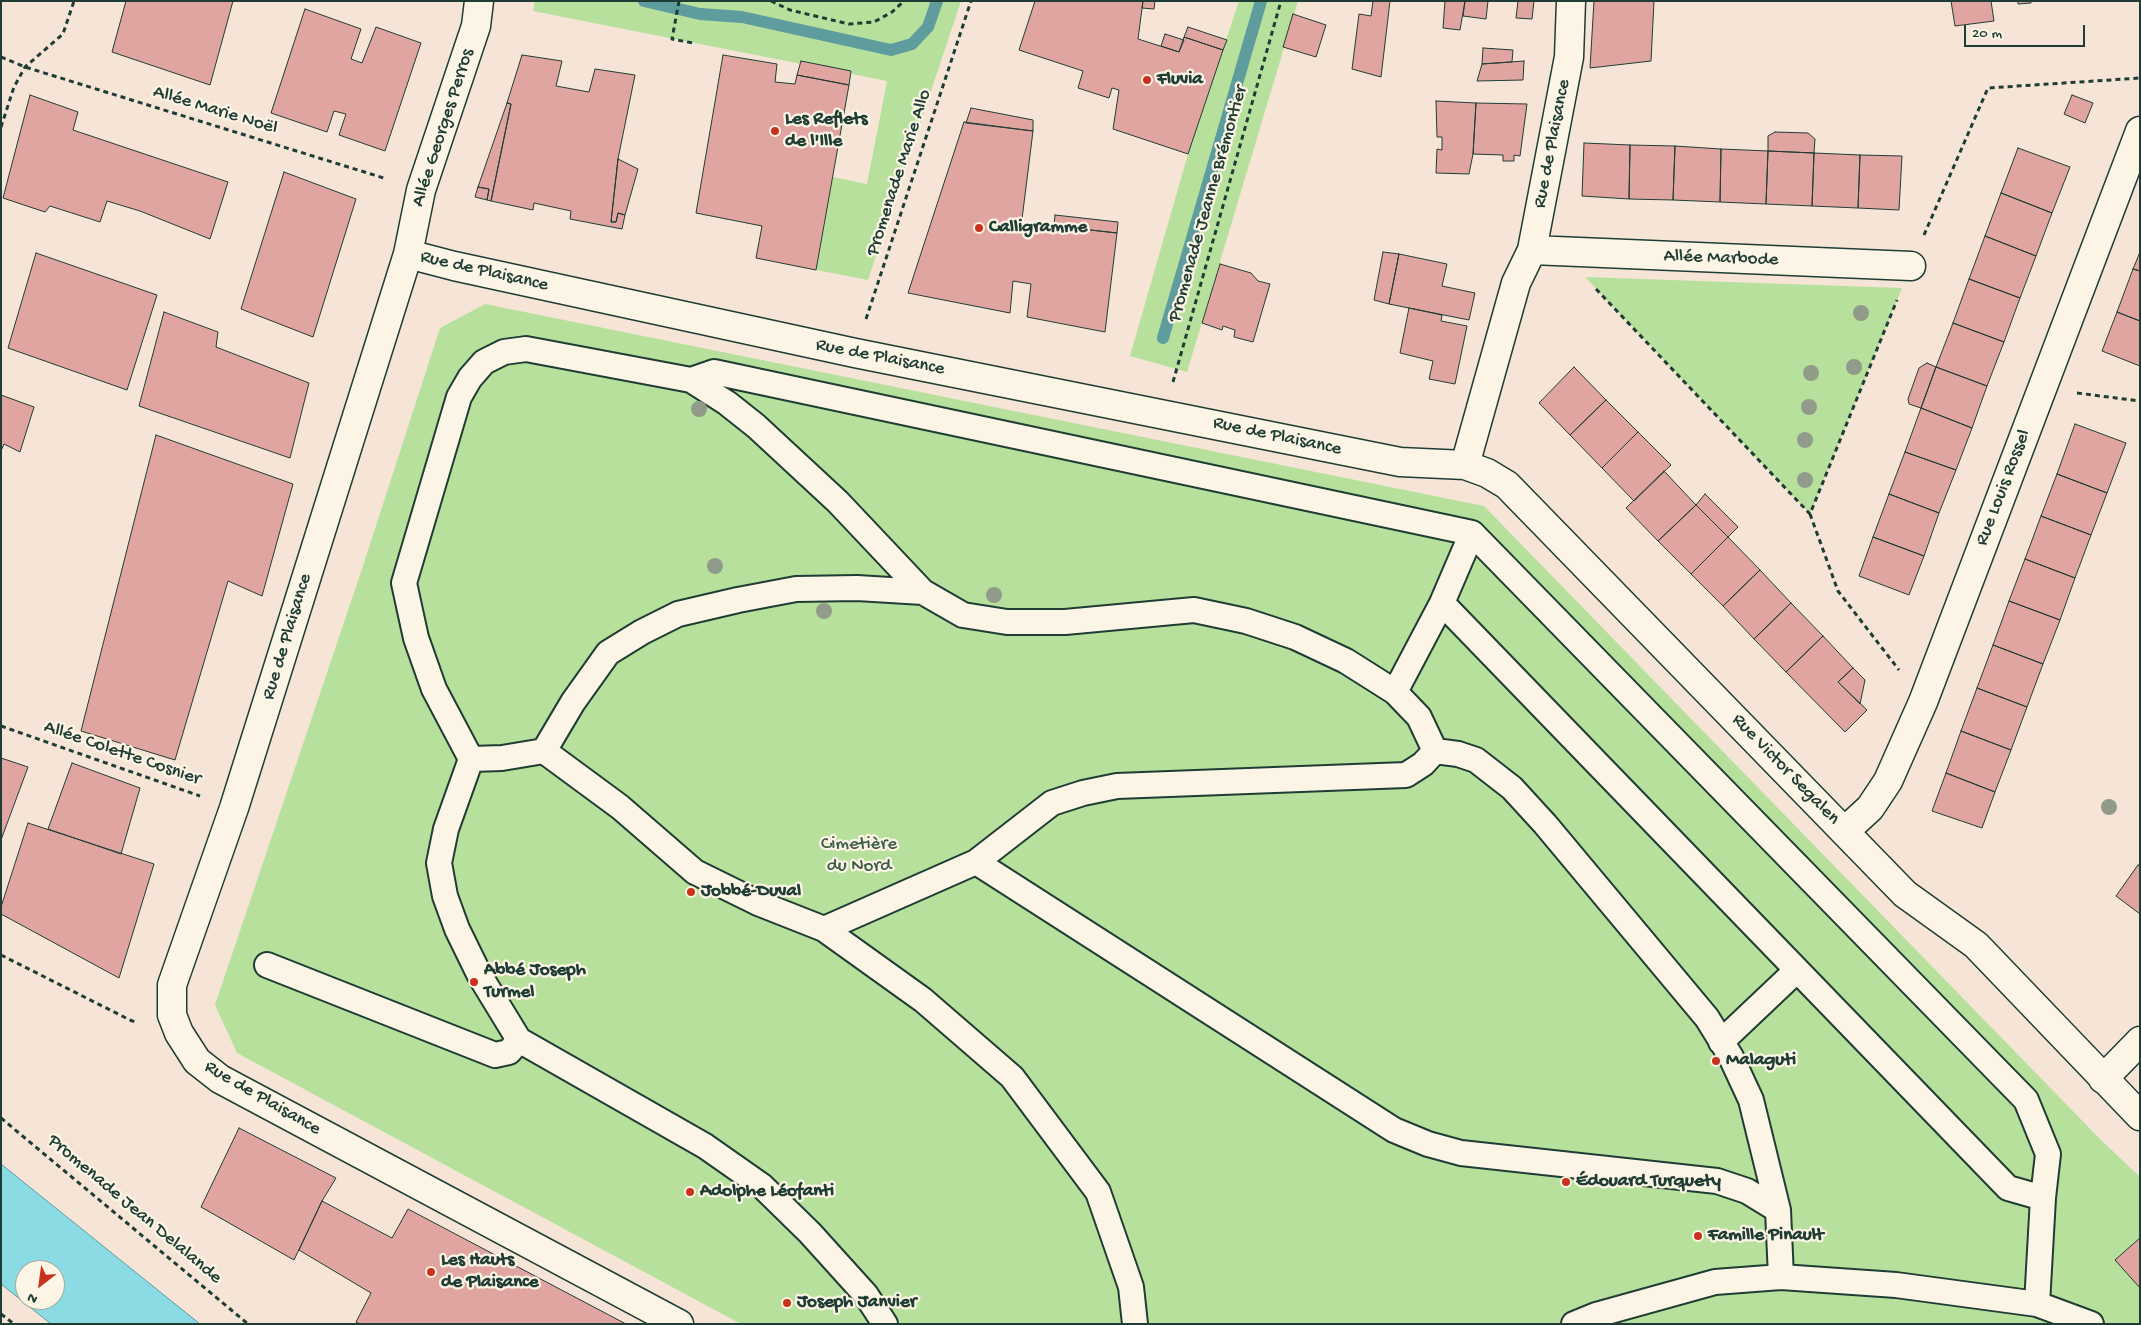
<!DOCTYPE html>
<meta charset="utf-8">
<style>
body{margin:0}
#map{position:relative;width:2141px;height:1325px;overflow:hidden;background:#f6e5d7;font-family:"Gochi Hand",sans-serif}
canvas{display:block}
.frame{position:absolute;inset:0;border:2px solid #1f3d34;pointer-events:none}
.north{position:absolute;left:15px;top:1260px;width:50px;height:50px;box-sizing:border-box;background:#fcf5e5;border:1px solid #a4ab9e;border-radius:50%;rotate:210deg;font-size:14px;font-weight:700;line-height:20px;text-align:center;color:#1f3d34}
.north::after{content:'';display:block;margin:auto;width:18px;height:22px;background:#c8321e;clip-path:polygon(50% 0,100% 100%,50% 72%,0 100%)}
.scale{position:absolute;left:1964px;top:25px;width:121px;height:22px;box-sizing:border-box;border:2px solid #1f3d34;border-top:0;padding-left:6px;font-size:15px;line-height:18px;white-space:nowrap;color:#1f3d34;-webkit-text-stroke:4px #fcf5e5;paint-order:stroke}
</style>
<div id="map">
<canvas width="2141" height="1325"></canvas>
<div class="frame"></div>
<div class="north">N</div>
<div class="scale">20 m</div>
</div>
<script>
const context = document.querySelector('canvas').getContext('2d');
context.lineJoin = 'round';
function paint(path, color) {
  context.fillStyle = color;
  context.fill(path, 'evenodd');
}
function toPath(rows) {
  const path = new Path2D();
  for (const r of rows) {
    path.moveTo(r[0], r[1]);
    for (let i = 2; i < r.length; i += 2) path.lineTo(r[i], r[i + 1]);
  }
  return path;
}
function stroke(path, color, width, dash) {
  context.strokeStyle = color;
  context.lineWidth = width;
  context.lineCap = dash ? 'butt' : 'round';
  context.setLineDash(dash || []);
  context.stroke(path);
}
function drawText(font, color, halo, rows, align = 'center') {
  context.font = font + ' "Gochi Hand",sans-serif';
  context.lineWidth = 4.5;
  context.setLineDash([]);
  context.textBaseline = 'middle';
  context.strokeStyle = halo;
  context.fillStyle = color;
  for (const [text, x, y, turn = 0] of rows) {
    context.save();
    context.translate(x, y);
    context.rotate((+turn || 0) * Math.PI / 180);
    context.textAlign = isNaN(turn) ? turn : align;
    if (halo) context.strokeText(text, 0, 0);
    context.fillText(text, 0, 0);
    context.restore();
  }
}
const green = toPath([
 [535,1,961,1,868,280,816,270,833,177,867,184,887,81,533,11],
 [1239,1,1298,1,1187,372,1130,356,1188,154],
 [1585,277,1902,288,1810,514],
 [485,304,1484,506,2101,1140,2140,1177,2140,1324,741,1324,237,1053,215,1005,362,569,440,328]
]);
const water = toPath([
 [1,1164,200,1324,51,1324,1,1284,1,1164],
 [25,1270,55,1270,55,1300,25,1300,25,1270]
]);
const stream = toPath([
 [644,1,700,14,742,17,891,50,912,44,928,27,937,1],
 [1163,338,1261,1]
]);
const building = toPath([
 [126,1,233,1,210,85,112,52,126,1],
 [1035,1,1143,1,1138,39,1179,52,1184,37,1223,50,1188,154,1113,129,1119,90,1112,88,1109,98,1078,88,1083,71,1019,50,1035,1],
 [1143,1,1155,1,1154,9,1142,8,1143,1],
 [1373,1,1390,1,1381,77,1352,69,1359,14,1371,16,1373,1],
 [1445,1,1465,1,1460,30,1443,28,1445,1],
 [1465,1,1488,1,1486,19,1463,16,1465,1],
 [1518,1,1534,1,1532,19,1516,18,1518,1],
 [1594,1,1654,1,1651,61,1590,68,1594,1],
 [1951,1,1991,1,1994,21,1955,26,1951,1],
 [2018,1,2031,1,2031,3,2018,4,2018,1],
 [305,9,361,29,351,59,362,63,376,27,421,43,385,151,339,135,346,114,334,111,327,132,271,113,305,9],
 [1293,14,1326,25,1316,57,1283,47,1293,14],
 [1188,27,1227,40,1223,50,1184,37,1188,27],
 [1165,34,1184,40,1179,52,1161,46,1165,34],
 [1483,48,1513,50,1512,62,1482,64,1483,48],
 [522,55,562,61,556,86,589,92,595,69,635,75,618,159,611,222,616,222,618,213,625,215,622,229,570,219,571,211,534,203,533,210,491,201,511,104,507,103,522,55],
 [723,55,777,64,775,82,795,84,797,75,849,85,816,270,756,258,762,226,696,213,723,55],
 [801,61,851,71,849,85,797,75,801,61],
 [1524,61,1523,80,1477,81,1482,64,1524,61],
 [30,95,78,112,73,130,228,182,210,239,140,211,107,201,100,222,50,206,45,212,3,198,30,95],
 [2072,95,2093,103,2085,123,2064,114,2072,95],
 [1436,101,1476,103,1473,154,1469,174,1436,173,1437,149,1442,150,1442,137,1437,137,1436,101],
 [507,103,511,104,491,201,487,200,489,189,478,187,507,103],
 [1476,103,1527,104,1520,156,1514,155,1514,161,1503,161,1503,155,1473,154,1476,103],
 [971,108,1033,120,1033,131,966,123,971,108],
 [964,122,1033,131,1021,227,1038,229,1038,224,1117,233,1105,332,1027,317,1031,284,1013,281,1010,313,908,293,964,122],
 [1775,132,1808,133,1815,139,1814,153,1768,151,1768,136,1775,132],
 [1584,143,1630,145,1629,199,1582,196,1584,143],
 [1630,145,1675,146,1673,200,1629,199,1630,145],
 [1675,146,1721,149,1720,202,1673,200,1675,146],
 [2018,148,2070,167,2052,213,2001,193,2018,148],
 [1721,149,1768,151,1766,204,1720,202,1721,149],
 [1768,151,1814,153,1812,206,1766,204,1768,151],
 [1814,153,1860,155,1858,208,1812,206,1814,153],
 [1860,155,1902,156,1899,210,1858,208,1860,155],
 [618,159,638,169,625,215,618,213,616,222,611,222,618,159],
 [284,172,356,199,313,337,241,309,284,172],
 [478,187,489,189,487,200,475,197,478,187],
 [2001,193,2052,213,2036,256,1985,236,2001,193],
 [1055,215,1118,222,1117,233,1054,226,1055,215],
 [1985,236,2036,256,2020,298,1969,279,1985,236],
 [1383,252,1399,254,1389,304,1374,300,1383,252],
 [2140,252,2140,271,2133,269,2140,252],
 [36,253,157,295,127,390,8,348,36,253],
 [1399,254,1447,264,1442,286,1475,293,1469,320,1389,304,1399,254],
 [1220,264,1251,273,1258,281,1270,284,1253,342,1234,337,1235,330,1223,326,1222,330,1202,323,1220,264],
 [2133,269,2140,271,2140,321,2117,312,2133,269],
 [1969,279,2020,298,2004,342,1953,323,1969,279],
 [1409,308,1442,315,1441,321,1467,326,1455,384,1429,379,1433,361,1400,353,1409,308],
 [164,312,218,332,216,347,309,383,290,458,139,406,164,312],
 [2117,312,2140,321,2140,366,2102,351,2117,312],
 [1953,323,2004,342,1987,386,1936,367,1953,323],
 [1927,363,1936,367,1921,408,1909,404,1908,399,1919,368,1927,363],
 [1574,367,1606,400,1570,435,1539,403,1574,367],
 [1936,367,1987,386,1972,428,1921,408,1936,367],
 [1,395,34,407,20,452,4,444,1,451,1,395],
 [1606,400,1638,432,1602,468,1570,435,1606,400],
 [1921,408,1972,428,1956,470,1905,452,1921,408],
 [2075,424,2126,443,2107,493,2057,474,2075,424],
 [1638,432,1671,465,1634,501,1602,468,1638,432],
 [156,435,293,484,262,596,228,581,175,760,81,731,156,435],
 [1905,452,1956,470,1939,513,1889,494,1905,452],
 [1664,471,1696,505,1658,541,1626,508,1664,471],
 [2057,474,2107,493,2091,535,2041,516,2057,474],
 [1705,494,1738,527,1728,537,1696,505,1705,494],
 [1889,494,1939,513,1924,556,1873,537,1889,494],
 [1696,505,1728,537,1691,574,1658,541,1696,505],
 [2041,516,2091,535,2075,578,2025,559,2041,516],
 [1728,537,1760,570,1723,606,1691,574,1728,537],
 [1873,537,1924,556,1909,595,1859,576,1873,537],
 [2025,559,2075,578,2060,620,2009,601,2025,559],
 [1760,570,1791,603,1754,639,1723,606,1760,570],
 [2009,601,2060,620,2043,664,1993,645,2009,601],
 [1791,603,1823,636,1786,672,1754,639,1791,603],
 [1823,636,1853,668,1838,682,1867,710,1845,732,1786,672,1823,636],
 [1993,645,2043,664,2027,707,1977,688,1993,645],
 [1853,668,1865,680,1860,704,1838,682,1853,668],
 [1977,688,2027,707,2011,750,1961,731,1977,688],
 [1961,731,2011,750,1995,792,1946,773,1961,731],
 [1,758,28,767,1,840,1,758],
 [72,763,140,788,121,854,48,829,72,763],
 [1946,773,1995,792,1982,828,1932,811,1946,773],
 [28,823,154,864,119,978,1,914,1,907,28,823],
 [2138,865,2140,866,2140,914,2116,896,2138,865],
 [239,1128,336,1178,322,1201,294,1260,201,1207,239,1128],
 [322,1201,392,1238,408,1209,626,1324,360,1324,356,1322,371,1293,299,1250,322,1201],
 [2140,1238,2140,1288,2115,1260,2140,1238]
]);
const path = toPath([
 [679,1,672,39,693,43],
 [771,1,790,10,849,24,874,22,892,12,904,1],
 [1,57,25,67,387,179],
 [1,127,14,87,25,67,63,34,74,1],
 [1924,235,1988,88,2140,78],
 [1596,289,1810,514,1897,300],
 [866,319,971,1],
 [1173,382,1281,1],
 [2077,393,2140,401],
 [1810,514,1838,591,1899,670],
 [1,726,200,796],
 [1,955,130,1020,138,1023],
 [1,1118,248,1324],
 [1,1314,14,1324]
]);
const lane = toPath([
 [691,380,714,372,1472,533,2026,1100,2048,1154,2043,1198],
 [1442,603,2008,1188,2043,1198,2037,1304],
 [1395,692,1442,603,1472,533],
 [544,751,573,702,608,653,642,632,678,614,738,600,796,589,857,588,923,592],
 [471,759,502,758,544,751,620,807,695,872,758,903,824,929,923,1000,1012,1077,1098,1192,1131,1287,1135,1324],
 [976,862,1394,1130,1428,1144,1461,1153,1717,1181,1747,1191,1778,1210,1781,1277,1896,1285,2037,1304,2091,1324],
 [824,929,976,862,1052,803,1083,793,1117,786,1406,775,1423,764,1435,751],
 [267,965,495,1055,509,1052,519,1040],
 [1721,1042,1797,970],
 [885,1324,866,1295,810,1233,762,1186,705,1146,519,1040,480,976,457,929,445,896,439,863,446,829,471,759,434,689,416,638,404,583,459,397,470,378,484,362,504,352,526,349,691,380,727,403,756,426,838,502,923,592,963,615,1007,622,1065,622,1194,610,1246,621,1295,637,1346,661,1395,692,1419,717,1435,751,1458,754,1476,760,1512,788,1545,824,1707,1018,1731,1057,1751,1100,1778,1210],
 [1574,1324,1596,1315,1715,1282,1781,1277]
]);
const street = toPath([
 [1532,250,1911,266],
 [408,254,421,190,476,26,479,1],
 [1465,465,1487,473,1507,485,1905,894,1976,945,2140,1116],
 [1845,831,1870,808,1888,781,1923,702,2140,131],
 [2103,1079,2140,1041],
 [679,1324,220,1079,197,1061,179,1033,172,1015,172,985,234,808,408,254,454,266,855,353,1400,462,1465,465,1516,283,1532,250,1569,57,1571,1]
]);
const trees = [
 [1861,313],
 [1854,367],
 [1811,373],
 [1809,407],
 [699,409],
 [1805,440],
 [1805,480],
 [715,566],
 [994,595],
 [824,611],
 [2109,807]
];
const markers = [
 [1147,80,5,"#c8321e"],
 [775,131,5,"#c8321e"],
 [979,228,5,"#c8321e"],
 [691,892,5,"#c8321e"],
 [474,982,5,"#c8321e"],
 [1716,1061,5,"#c8321e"],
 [1566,1182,5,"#c8321e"],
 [690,1192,5,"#c8321e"],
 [1698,1236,5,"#c8321e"],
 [431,1272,5,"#c8321e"],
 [787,1303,5,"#c8321e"]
];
const poiNames = [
 ["Fluvia",1157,80],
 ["Les Reflets",785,120],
 ["de l'Ille",785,142],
 ["Calligramme",989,228],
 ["Jobbé-Duval",701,892],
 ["Abbé Joseph",484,971],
 ["Turmel",484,993],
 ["Malaguti",1726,1061],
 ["Édouard Turquety",1576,1182],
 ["Adolphe Léofanti",700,1192],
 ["Famille Pinault",1708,1236],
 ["Les Hauts",441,1261],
 ["de Plaisance",441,1283],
 ["Joseph Janvier",797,1303]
];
const streetNames = [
 ["Allée Marie Noël",215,111,17],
 ["Allée Georges Perros",444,128,-72],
 ["Rue de Plaisance",1553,144,-79],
 ["Promenade Marie Allo",900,173,-72],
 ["Promenade Jeanne Brémontier",1209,204,-74],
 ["Allée Marbode",1721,259,2],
 ["Rue de Plaisance",484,272,13],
 ["Rue de Plaisance",880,358,11],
 ["Rue de Plaisance",1277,437,12],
 ["Rue Louis Rossel",2004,488,-69],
 ["Rue de Plaisance",288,637,-73],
 ["Allée Colette Cosnier",122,754,19],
 ["Rue Victor Segalen",1785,770,46],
 ["Rue de Plaisance",262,1099,30],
 ["Promenade Jean Delalande",134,1210,40]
];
const parkNames = [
 ["Cimetière",859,845],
 ["du Nord",859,867]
];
paint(green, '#b7e09c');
paint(water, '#8adbe3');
stroke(water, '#5f9c9d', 1);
stroke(stream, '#5f9c9d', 12);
paint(building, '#e0a5a1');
stroke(building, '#1f3d34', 1);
stroke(lane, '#1f3d34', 28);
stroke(street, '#1f3d34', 31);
stroke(path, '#1f3d34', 3, [5, 4]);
stroke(lane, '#fcf5e5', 24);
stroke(street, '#fcf5e5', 28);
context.fillStyle = '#909b89';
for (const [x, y] of trees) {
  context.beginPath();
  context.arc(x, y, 8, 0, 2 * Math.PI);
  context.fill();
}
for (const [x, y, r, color] of markers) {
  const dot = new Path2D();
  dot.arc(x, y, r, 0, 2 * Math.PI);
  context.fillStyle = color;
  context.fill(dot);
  stroke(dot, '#fcf5e5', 2);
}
drawText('bold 19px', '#1f3d34', '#fcf5e5', poiNames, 'left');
drawText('19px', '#1f3d34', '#fcf5e5', streetNames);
drawText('19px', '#3d5e49', '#fcf5e5', parkNames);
</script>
